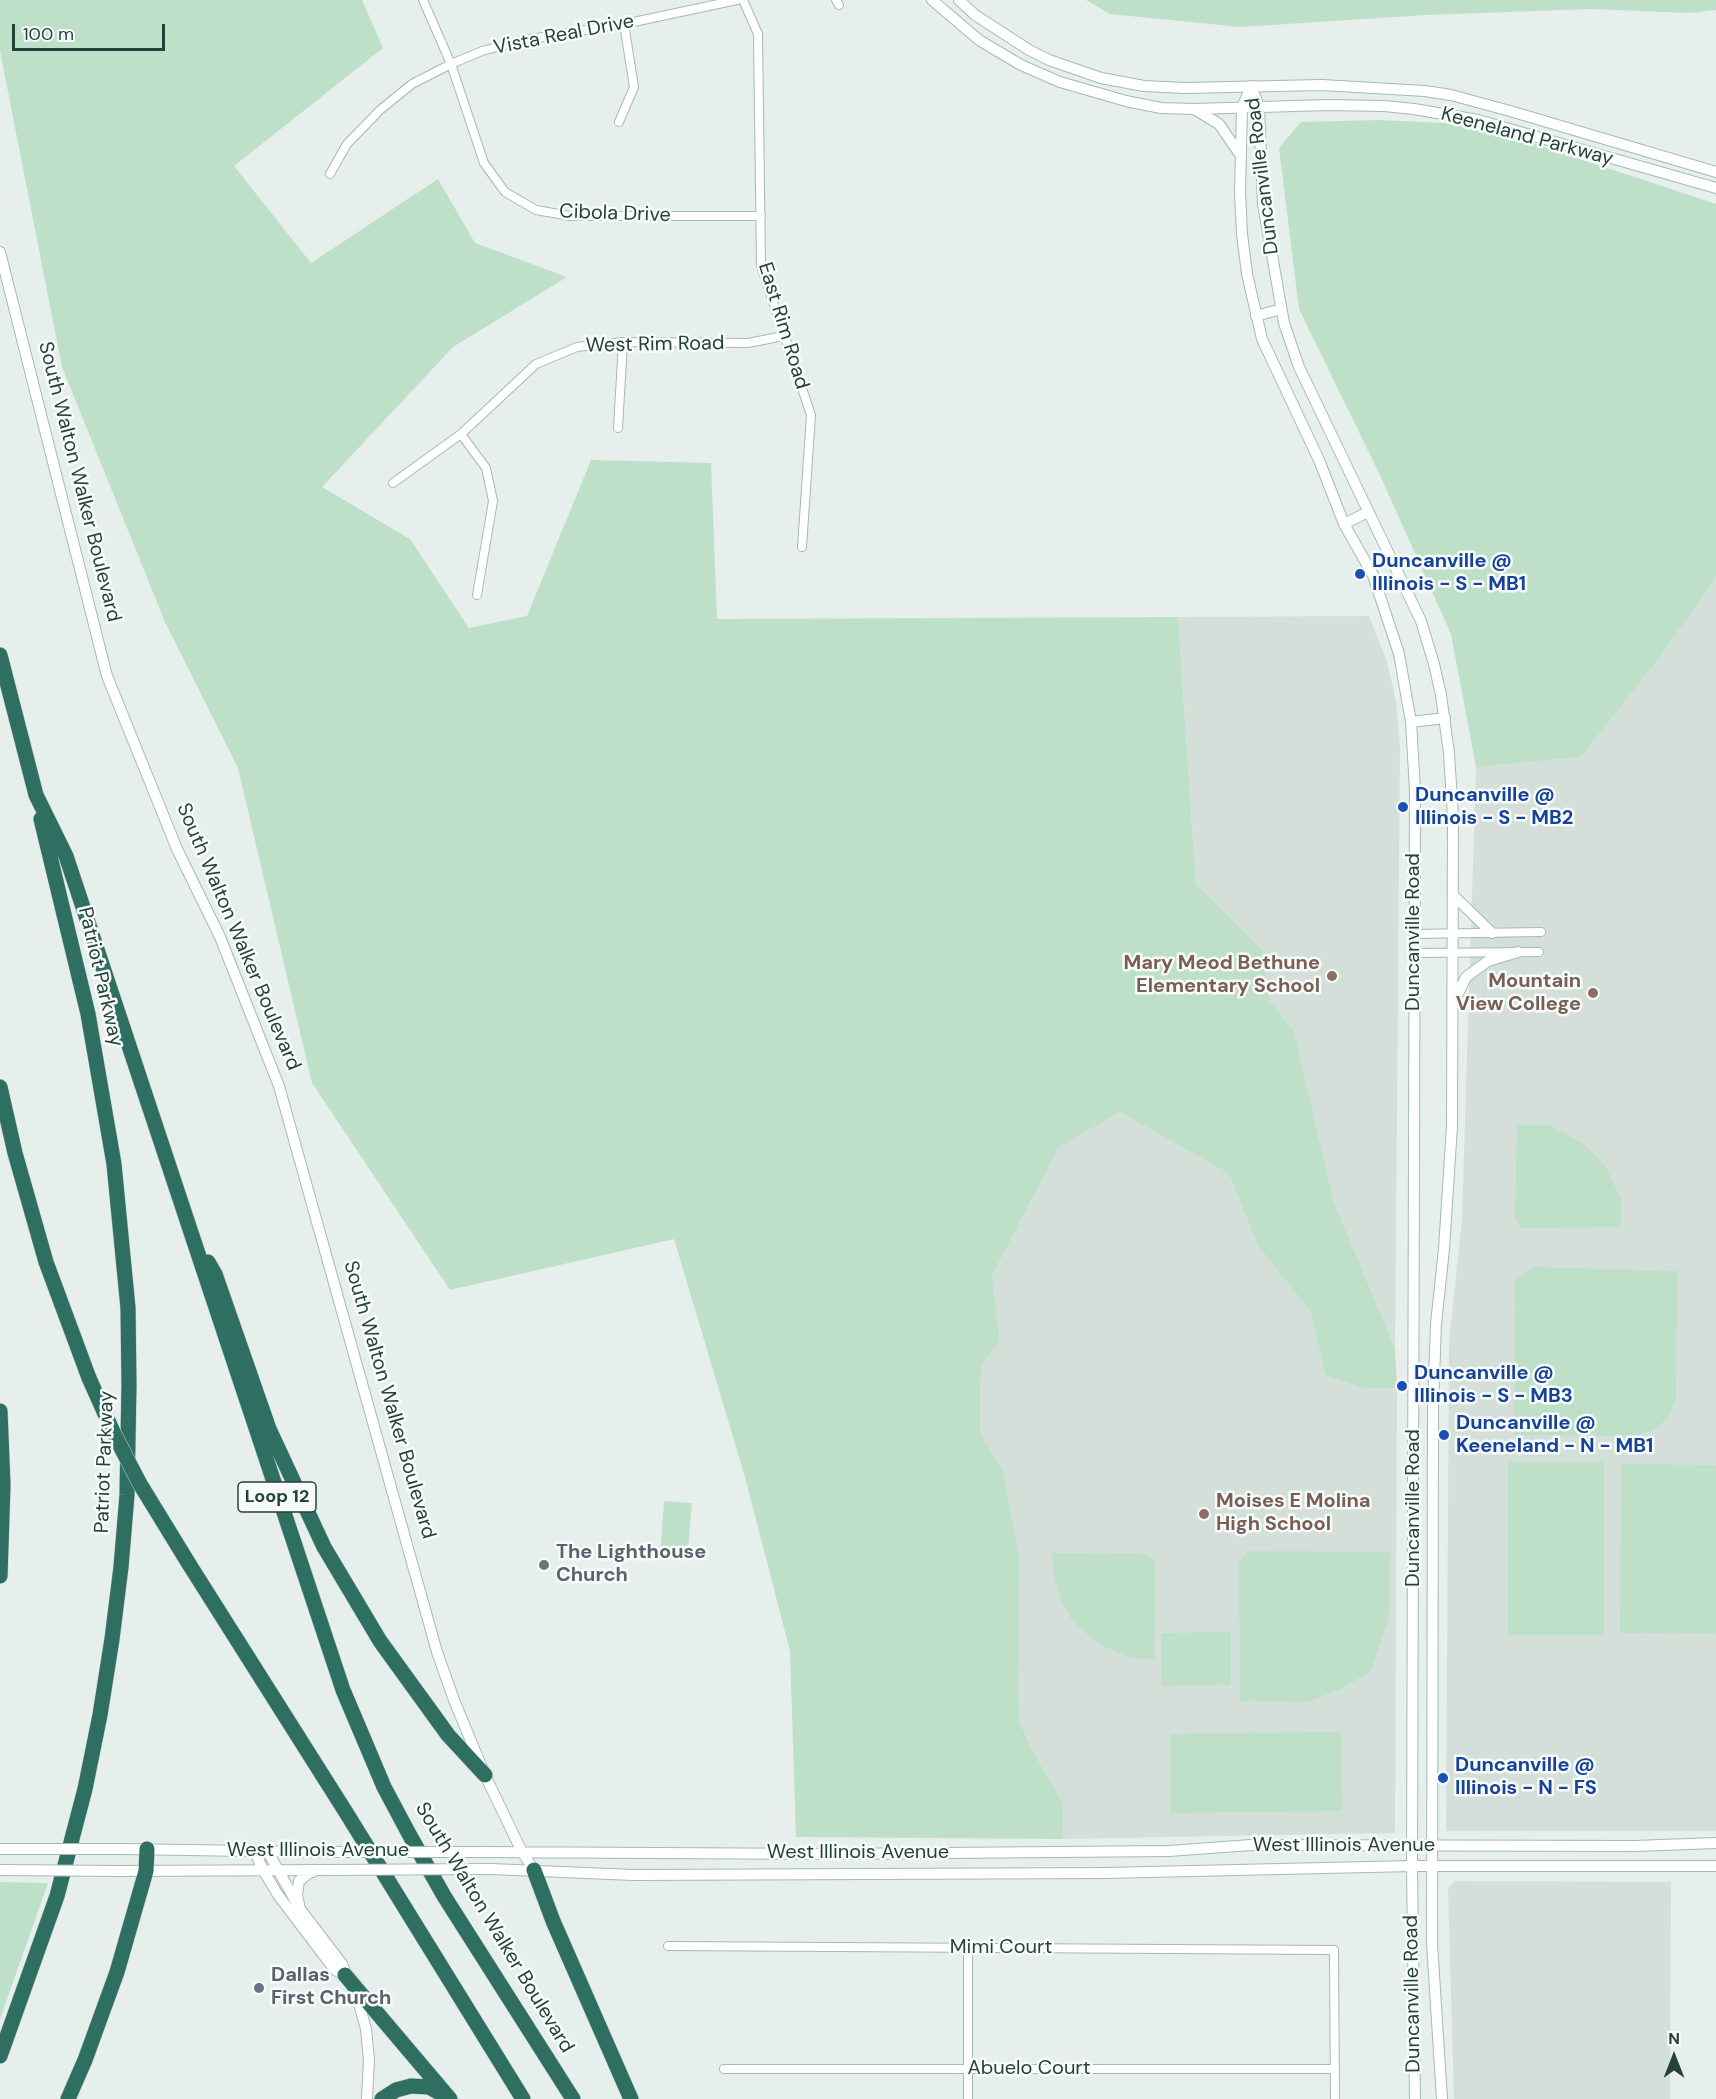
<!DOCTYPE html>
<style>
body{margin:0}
#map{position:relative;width:1716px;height:2099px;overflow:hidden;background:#e6efeb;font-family:"DM Sans",sans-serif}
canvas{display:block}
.north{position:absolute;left:1644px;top:2027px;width:60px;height:60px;-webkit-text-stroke:4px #f7fbf9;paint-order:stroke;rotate:0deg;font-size:16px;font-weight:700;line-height:24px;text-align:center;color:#24423a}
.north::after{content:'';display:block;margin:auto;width:21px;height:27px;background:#24423a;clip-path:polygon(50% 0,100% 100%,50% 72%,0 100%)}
.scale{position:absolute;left:12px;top:24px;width:153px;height:27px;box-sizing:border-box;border:3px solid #24423a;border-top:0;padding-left:8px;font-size:18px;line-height:21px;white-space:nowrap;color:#24423a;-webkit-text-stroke:4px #f7fbf9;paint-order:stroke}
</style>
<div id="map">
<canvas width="1716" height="2099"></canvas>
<div class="north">N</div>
<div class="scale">100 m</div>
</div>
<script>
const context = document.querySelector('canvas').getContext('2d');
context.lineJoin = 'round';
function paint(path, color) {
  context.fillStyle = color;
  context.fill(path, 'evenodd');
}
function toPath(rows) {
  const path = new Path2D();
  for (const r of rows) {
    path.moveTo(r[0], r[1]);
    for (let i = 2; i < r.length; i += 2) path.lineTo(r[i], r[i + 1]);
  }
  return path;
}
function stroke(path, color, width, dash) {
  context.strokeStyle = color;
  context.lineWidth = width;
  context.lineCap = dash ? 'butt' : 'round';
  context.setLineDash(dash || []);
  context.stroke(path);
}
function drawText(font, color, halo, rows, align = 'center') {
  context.font = font + ' "DM Sans",sans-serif';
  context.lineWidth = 5;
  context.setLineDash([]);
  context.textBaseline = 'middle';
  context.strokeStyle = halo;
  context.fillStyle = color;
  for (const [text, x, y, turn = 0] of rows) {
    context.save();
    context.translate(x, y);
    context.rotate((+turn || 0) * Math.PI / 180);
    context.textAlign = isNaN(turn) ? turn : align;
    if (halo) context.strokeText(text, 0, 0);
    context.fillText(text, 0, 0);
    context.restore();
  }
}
const built = toPath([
 [1716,577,1716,1831,1446,1831,1449,1343,1462,1219,1476,767,1581,757,1661,656],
 [1369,616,1387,662,1396,701,1400,745,1395,1348,1334,1202,1294,1031,1269,1000,1263,952,1196,884,1178,617],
 [1120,1112,1229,1174,1258,1246,1311,1312,1325,1375,1363,1389,1397,1388,1395,1833,1063,1839,1063,1803,1031,1748,1020,1722,1018,1694,980,1433,981,1366,1000,1340,992,1276,1059,1147],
 [1454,1881,1671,1882,1670,2099,1454,2099,1448,1888]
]);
const green = toPath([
 [0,0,362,0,383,48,234,166,311,263,438,179,475,243,567,277,453,347,322,487,410,539,469,628,527,616,591,460,711,463,717,619,1178,617,1196,884,1263,951,1269,1000,1294,1031,1334,1202,1395,1348,1397,1388,1363,1389,1325,1375,1311,1312,1258,1246,1229,1174,1120,1112,1059,1147,992,1276,1000,1341,981,1366,980,1433,1003,1471,1019,1557,1018,1694,1020,1722,1031,1748,1063,1803,1063,1839,796,1837,790,1651,745,1477,674,1239,450,1290,312,1083,238,768,165,622,62,367,0,51],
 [1086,0,1716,0,1716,10,1689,13,1591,9,1425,15,1241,27,1110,14],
 [1380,120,1444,123,1498,132,1716,204,1716,577,1661,656,1581,757,1476,767,1451,634,1379,473,1299,309,1279,148,1301,122],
 [1517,1125,1549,1125,1583,1143,1606,1167,1621,1199,1621,1227,1522,1228,1515,1219],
 [1532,1267,1677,1271,1676,1400,1667,1419,1653,1430,1635,1436,1514,1435,1515,1281],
 [1508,1462,1604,1462,1604,1635,1508,1635],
 [1621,1464,1716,1465,1716,1634,1620,1633],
 [664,1501,692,1503,687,1559,660,1557],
 [1249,1551,1390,1552,1389,1617,1371,1671,1341,1689,1307,1702,1240,1701,1239,1563],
 [1052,1553,1148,1554,1155,1561,1154,1659,1130,1658,1101,1645,1074,1623,1061,1602,1053,1571],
 [1231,1632,1231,1685,1161,1686,1161,1633],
 [1341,1732,1342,1811,1170,1813,1170,1734],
 [0,1882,48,1883,0,2019]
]);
const minor = toPath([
 [423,0,451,64,484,163,505,192,536,210,570,216,761,216],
 [743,0,758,34,761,266,811,415,802,547],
 [836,0,839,5],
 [619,122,634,87,624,24],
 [330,174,347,144,380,110,412,84,451,64,482,51,524,40,624,24,737,0],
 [618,428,623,342],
 [461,434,486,468,493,501,477,595],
 [393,483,461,434,536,364,577,347,623,342,748,343,784,336],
 [1413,934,1541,932],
 [1414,953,1539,952],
 [668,1946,1334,1950,1335,2099],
 [968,1947,968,2099],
 [724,2069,1335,2069]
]);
const tertiary = toPath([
 [932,0,979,40,1021,65,1060,82,1126,101,1161,108,1194,109,1328,105,1384,106,1414,109,1478,120,1716,188],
 [959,0,975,15,1029,50,1049,60,1101,78,1144,86,1185,88,1322,85,1425,91,1451,95,1510,111,1716,172],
 [255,1852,263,1870,278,1895,335,1970,345,1975],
 [268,1852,300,1909,342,1964,359,2004,366,2029,369,2060,367,2099]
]);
const secondary = toPath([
 [1251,86,1259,107,1263,204,1284,323,1299,367,1421,621,1434,664,1441,695,1449,753,1453,817,1452,1126,1444,1249,1436,1324,1433,1405,1432,1943,1442,2099],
 [1251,86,1242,108,1240,192,1242,234,1247,274,1262,339,1319,460,1344,524,1373,575,1399,654,1411,722,1415,790,1412,1866,1415,2099],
 [1194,109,1219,124,1239,153],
 [0,252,107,676,177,849,220,937,279,1086,437,1652,454,1700,485,1775,522,1852,534,1870],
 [1256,316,1281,309],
 [1344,524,1368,512],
 [1411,722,1445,718],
 [1453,895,1492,933],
 [1453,1004,1466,977,1488,961,1518,952],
 [125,1849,312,1852],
 [480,1852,831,1854,1169,1851,1251,1845,1635,1846,1716,1843],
 [491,1869,633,1875,1105,1873,1412,1866,1716,1866],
 [118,1871,325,1870],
 [300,1909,297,1895,299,1881,309,1873,315,1871]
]);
const motorway = toPath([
 [0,655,36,795,66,856,343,1690,384,1787,409,1834,444,1896,573,2099],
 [0,1087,15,1153,46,1262,89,1378],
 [208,1262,215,1274,269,1429,324,1547,380,1641,448,1735,485,1775],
 [0,1411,3,1485,0,1576],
 [189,1564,347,1814,523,2099],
 [534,1870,553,1921,631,2099],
 [345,1975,450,2099],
 [0,2056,57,1896,85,1789,100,1715,112,1639,121,1567,127,1495,129,1385,128,1308,114,1164,88,1014,41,819],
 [68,2099,85,2060,117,1972,146,1871,147,1849],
 [382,2099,396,2090,411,2086,429,2087,445,2096]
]);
const secondaryBridge = toPath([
 [0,1849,125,1849],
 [312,1852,480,1852],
 [0,1870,118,1871],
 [325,1870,491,1869]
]);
const motorwayBridge = toPath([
 [89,1378,114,1434,140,1484,189,1564]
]);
const markers = [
 [1360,574,6,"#1a4fb4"],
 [1403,807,6,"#1a4fb4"],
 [1332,976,6,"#8d6e63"],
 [1593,993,6,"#8d6e63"],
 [1402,1386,6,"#1a4fb4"],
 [1444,1435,6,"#1a4fb4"],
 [1204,1514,6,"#8d6e63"],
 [544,1565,6,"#6b7280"],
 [1443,1778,6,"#1a4fb4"],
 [259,1988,6,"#6b7280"]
];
const shields = [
 [277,1497,78]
];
const shieldNames = [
 ["Loop 12",277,1497]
];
const streetNames = [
 ["Vista Real Drive",564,35,-11],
 ["Keeneland Parkway",1527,137,15],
 ["Duncanville Road",1263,176,-97],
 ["Cibola Drive",615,214,2],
 ["East Rim Road",783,326,73],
 ["West Rim Road",655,345,-1],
 ["South Walton Walker Boulevard",79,482,76],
 ["Duncanville Road",1414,932,-90],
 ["South Walton Walker Boulevard",238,937,67],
 ["Patriot Parkway",100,977,77],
 ["South Walton Walker Boulevard",389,1400,74],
 ["Patriot Parkway",105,1462,-88],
 ["Duncanville Road",1414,1508,-90],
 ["West Illinois Avenue",1344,1846],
 ["West Illinois Avenue",318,1851],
 ["West Illinois Avenue",858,1853],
 ["South Walton Walker Boulevard",494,1928,59],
 ["Mimi Court",1001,1948],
 ["Duncanville Road",1413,1994,-91],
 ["Abuelo Court",1029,2069]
];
const transitNames = [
 ["Duncanville @",1372,562],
 ["Illinois - S - MB1",1372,585],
 ["Duncanville @",1415,796],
 ["Illinois - S - MB2",1415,819],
 ["Duncanville @",1414,1374],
 ["Illinois - S - MB3",1414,1397],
 ["Duncanville @",1456,1424],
 ["Keeneland - N - MB1",1456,1447],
 ["Duncanville @",1455,1766],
 ["Illinois - N - FS",1455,1789]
];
const educationNames = [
 ["Mary Meod Bethune",1320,964],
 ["Elementary School",1320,987],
 ["Mountain",1581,982],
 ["View College",1581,1005],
 ["Moises E Molina",1216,1502,"left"],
 ["High School",1216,1525,"left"]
];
const worshipNames = [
 ["The Lighthouse",556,1553],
 ["Church",556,1576],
 ["Dallas",271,1976],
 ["First Church",271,1999]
];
paint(built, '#d4dfda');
paint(green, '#bfe0c8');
stroke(minor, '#a8b8b2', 10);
stroke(tertiary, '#a8b8b2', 12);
stroke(secondary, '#a4bbb3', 12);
stroke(motorway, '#c2cac8', 16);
stroke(minor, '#fff', 8);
stroke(tertiary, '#fff', 10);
stroke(secondary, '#fff', 10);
stroke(motorway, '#2f6f62', 15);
stroke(secondaryBridge, '#a4bbb3', 12, []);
stroke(motorwayBridge, '#c2cac8', 16, []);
stroke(secondaryBridge, '#fff', 10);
stroke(motorwayBridge, '#2f6f62', 15);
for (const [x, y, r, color] of markers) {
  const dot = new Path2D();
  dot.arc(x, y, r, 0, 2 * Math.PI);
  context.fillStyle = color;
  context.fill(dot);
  stroke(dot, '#f7fbf9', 2);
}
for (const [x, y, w] of shields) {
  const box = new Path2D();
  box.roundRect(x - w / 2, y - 15, w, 30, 4.5);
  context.fillStyle = '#f7fbf9';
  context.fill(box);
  stroke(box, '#24423a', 1.5);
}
drawText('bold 18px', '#24423a', null, shieldNames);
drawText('20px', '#24423a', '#f7fbf9', streetNames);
drawText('bold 20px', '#164399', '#f7fbf9', transitNames, 'left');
drawText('bold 20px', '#785e54', '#f7fbf9', educationNames, 'right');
drawText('bold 20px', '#5b616d', '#f7fbf9', worshipNames, 'left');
</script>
